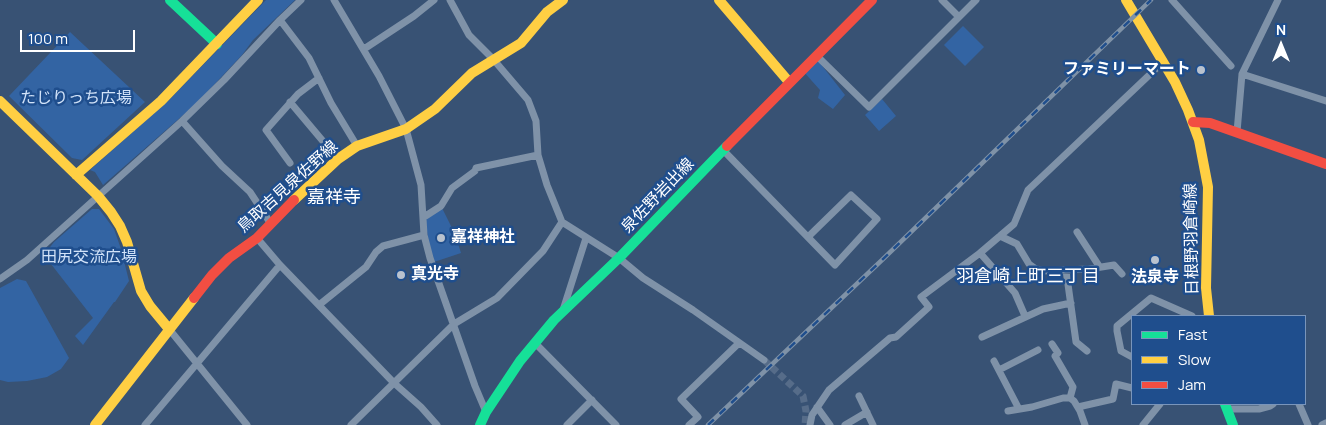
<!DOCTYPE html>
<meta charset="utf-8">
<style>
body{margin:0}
#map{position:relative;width:1326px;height:425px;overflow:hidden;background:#385274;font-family:Manrope,sans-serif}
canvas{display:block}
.legend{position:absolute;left:1131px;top:315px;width:175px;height:90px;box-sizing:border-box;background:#1f4e8d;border:1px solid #7995bb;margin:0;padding:6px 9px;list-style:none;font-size:15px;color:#fff}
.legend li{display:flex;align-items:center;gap:10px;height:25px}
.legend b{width:25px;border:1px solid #7995bb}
.north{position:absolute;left:1256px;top:20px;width:50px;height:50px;-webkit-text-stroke:4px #1f4e8d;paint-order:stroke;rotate:0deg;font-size:14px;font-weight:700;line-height:20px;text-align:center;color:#fff}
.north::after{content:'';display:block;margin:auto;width:18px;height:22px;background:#fff;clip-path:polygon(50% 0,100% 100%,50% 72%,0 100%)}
.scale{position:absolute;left:20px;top:30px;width:115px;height:22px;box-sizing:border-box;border:2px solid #fff;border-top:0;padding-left:6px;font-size:15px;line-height:18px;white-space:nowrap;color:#fff;-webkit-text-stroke:4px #1f4e8d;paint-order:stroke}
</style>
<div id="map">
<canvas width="1326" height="425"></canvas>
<ul class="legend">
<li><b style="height:6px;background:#16e098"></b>Fast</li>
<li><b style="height:6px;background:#ffcf43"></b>Slow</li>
<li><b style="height:6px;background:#f24e42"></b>Jam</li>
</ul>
<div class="north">N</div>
<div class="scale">100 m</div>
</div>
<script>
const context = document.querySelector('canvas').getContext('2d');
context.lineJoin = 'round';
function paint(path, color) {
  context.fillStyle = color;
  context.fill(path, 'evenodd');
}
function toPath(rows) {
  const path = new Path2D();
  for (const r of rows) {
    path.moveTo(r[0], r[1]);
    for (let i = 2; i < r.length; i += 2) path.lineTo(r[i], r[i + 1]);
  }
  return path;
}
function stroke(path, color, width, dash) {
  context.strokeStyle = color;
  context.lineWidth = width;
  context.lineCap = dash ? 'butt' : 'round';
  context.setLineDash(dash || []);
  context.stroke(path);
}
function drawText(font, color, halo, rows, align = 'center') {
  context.font = font + ' Manrope,"Noto Sans JP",sans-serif';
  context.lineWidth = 5;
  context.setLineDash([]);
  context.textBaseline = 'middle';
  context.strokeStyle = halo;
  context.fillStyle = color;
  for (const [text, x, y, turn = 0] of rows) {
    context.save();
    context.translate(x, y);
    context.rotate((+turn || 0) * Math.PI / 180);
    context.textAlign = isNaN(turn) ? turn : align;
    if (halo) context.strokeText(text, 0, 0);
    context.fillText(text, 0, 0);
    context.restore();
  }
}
const green = toPath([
 [266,0,295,0,253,40,242,55,197,103,103,185,95,172,90,170,170,99],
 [963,26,984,47,965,66,944,45],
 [70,32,145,102,82,160,72,158,9,96],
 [816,58,845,95,833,109,818,98,820,90,803,71],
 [882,99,896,116,879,131,865,115],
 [442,208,455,234,461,253,434,262,430,251,425,218],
 [92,209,99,209,114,229,121,249,129,281,115,302,114,302,83,345,75,336,93,318,44,255,54,242],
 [17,279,26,281,69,358,61,369,47,377,27,381,8,382,0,380,0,288]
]);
const streetTunnel = toPath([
 [764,360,803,396,806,411,805,425]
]);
const street = toPath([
 [334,0,379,76,406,129,421,185,424,235,430,258,475,386,486,412],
 [450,0,469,35,493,59,528,100,536,121,538,155,547,185,562,222,619,258,643,278,693,310,764,360],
 [942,0,959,17],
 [1172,0,1231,66],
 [280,20,309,58,331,103,357,146],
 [364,49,414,16,434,0],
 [816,55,869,107,976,0],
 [1242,74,1326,101],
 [290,102,338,159],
 [182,121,222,166,250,192,271,224],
 [1237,132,1242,74,1278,0],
 [723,150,835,265,877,219,851,195,808,237],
 [290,163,266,130,298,94,319,78],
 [424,217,441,206,452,188,475,171,476,168,538,155],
 [1077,232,1099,266],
 [1000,236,1017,244,1029,264,1036,269,1044,271,1089,269,1114,265,1122,274],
 [257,238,280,265,394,383,421,407,437,425],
 [980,253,1015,293,1025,316],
 [1066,270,1076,342,1087,351],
 [0,279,27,260,182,121,224,80,280,20,301,0],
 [319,305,366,267,376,252,383,246,424,235],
 [563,310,586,238],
 [169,329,247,425],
 [982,337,1043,309,1071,303],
 [535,343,616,425],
 [1052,344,1058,353,1055,356,1073,387,1070,398],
 [1132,357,1121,351,1117,331,1117,326,1151,298,1192,316],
 [994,361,1019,409],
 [999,370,1038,350],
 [859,396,873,425],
 [1299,404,1308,425],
 [817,407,830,425],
 [1078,407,1113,399,1116,384,1132,388],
 [1227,409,1259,409,1270,406,1273,404],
 [1008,411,1032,407,1063,398,1070,398,1074,401,1080,411,1085,425],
 [145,425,280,265],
 [351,425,454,324,497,298,543,251,562,222],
 [567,425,592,400],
 [689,425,698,417,681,399,739,343],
 [810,425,812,415,829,390,890,338,896,337,929,307,921,297,980,253,1014,224,1028,190,1163,62],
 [845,425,867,412],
 [1143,425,1160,404],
 [1322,425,1326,423]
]);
const fast = toPath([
 [170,0,217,44],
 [1225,404,1233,425],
 [480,425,486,412,520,361,554,320,619,258,727,146]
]);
const slow = toPath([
 [719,0,789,82],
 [1126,0,1175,82,1188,110,1199,140,1208,187,1206,288,1209,316],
 [0,101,98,196,111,212,120,226,127,242,141,291,150,306,169,329],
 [76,175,161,101,258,0],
 [294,200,338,159,357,146,406,129,435,109,472,73,521,43,547,12,563,0],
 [95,425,194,298]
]);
const jam = toPath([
 [1193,122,1210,123,1326,164],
 [727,146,872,0],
 [194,298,212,275,229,258,257,238,294,200]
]);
const rail = toPath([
 [708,425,882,260,1151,0]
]);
const markers = [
 [1201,70,5,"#b9c2ce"],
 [441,238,5,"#b9c2ce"],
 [1155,260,5,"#b9c2ce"],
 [401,275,5,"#b9c2ce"]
];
const poiNames = [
 ["ファミリーマート",1191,70,"right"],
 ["嘉祥神社",451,238],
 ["真光寺",411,275],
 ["法泉寺",1155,278,"center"]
];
const parkNames = [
 ["たじりっち広場",76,99],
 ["田尻交流広場",89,258]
];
const streetNames = [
 ["鳥取吉見泉佐野線",288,187,-42],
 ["泉佐野岩出線",658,196,-46],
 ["日根野羽倉崎線",1192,239,-91]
];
const neighbourhoodNames = [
 ["嘉祥寺",334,198],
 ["羽倉崎上町三丁目",1028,277]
];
paint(green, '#3364a3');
stroke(streetTunnel, '#566c89', 7, [7, 3.5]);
stroke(street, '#7f92a8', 7);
stroke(fast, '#16e098', 10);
stroke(slow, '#ffcf43', 10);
stroke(jam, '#f24e42', 10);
stroke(rail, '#7f92a7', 4.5);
stroke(rail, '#1f4e8d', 2.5, [8]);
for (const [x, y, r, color] of markers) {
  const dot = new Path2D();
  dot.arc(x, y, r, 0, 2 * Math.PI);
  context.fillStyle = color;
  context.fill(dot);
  stroke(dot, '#1f4e8d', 2);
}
drawText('bold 16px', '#fff', '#1f4e8d', poiNames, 'left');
drawText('16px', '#d2e3f9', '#1f4e8d', parkNames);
drawText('16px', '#fff', '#1f4e8d', streetNames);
drawText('18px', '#fff', '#1f4e8d', neighbourhoodNames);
</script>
